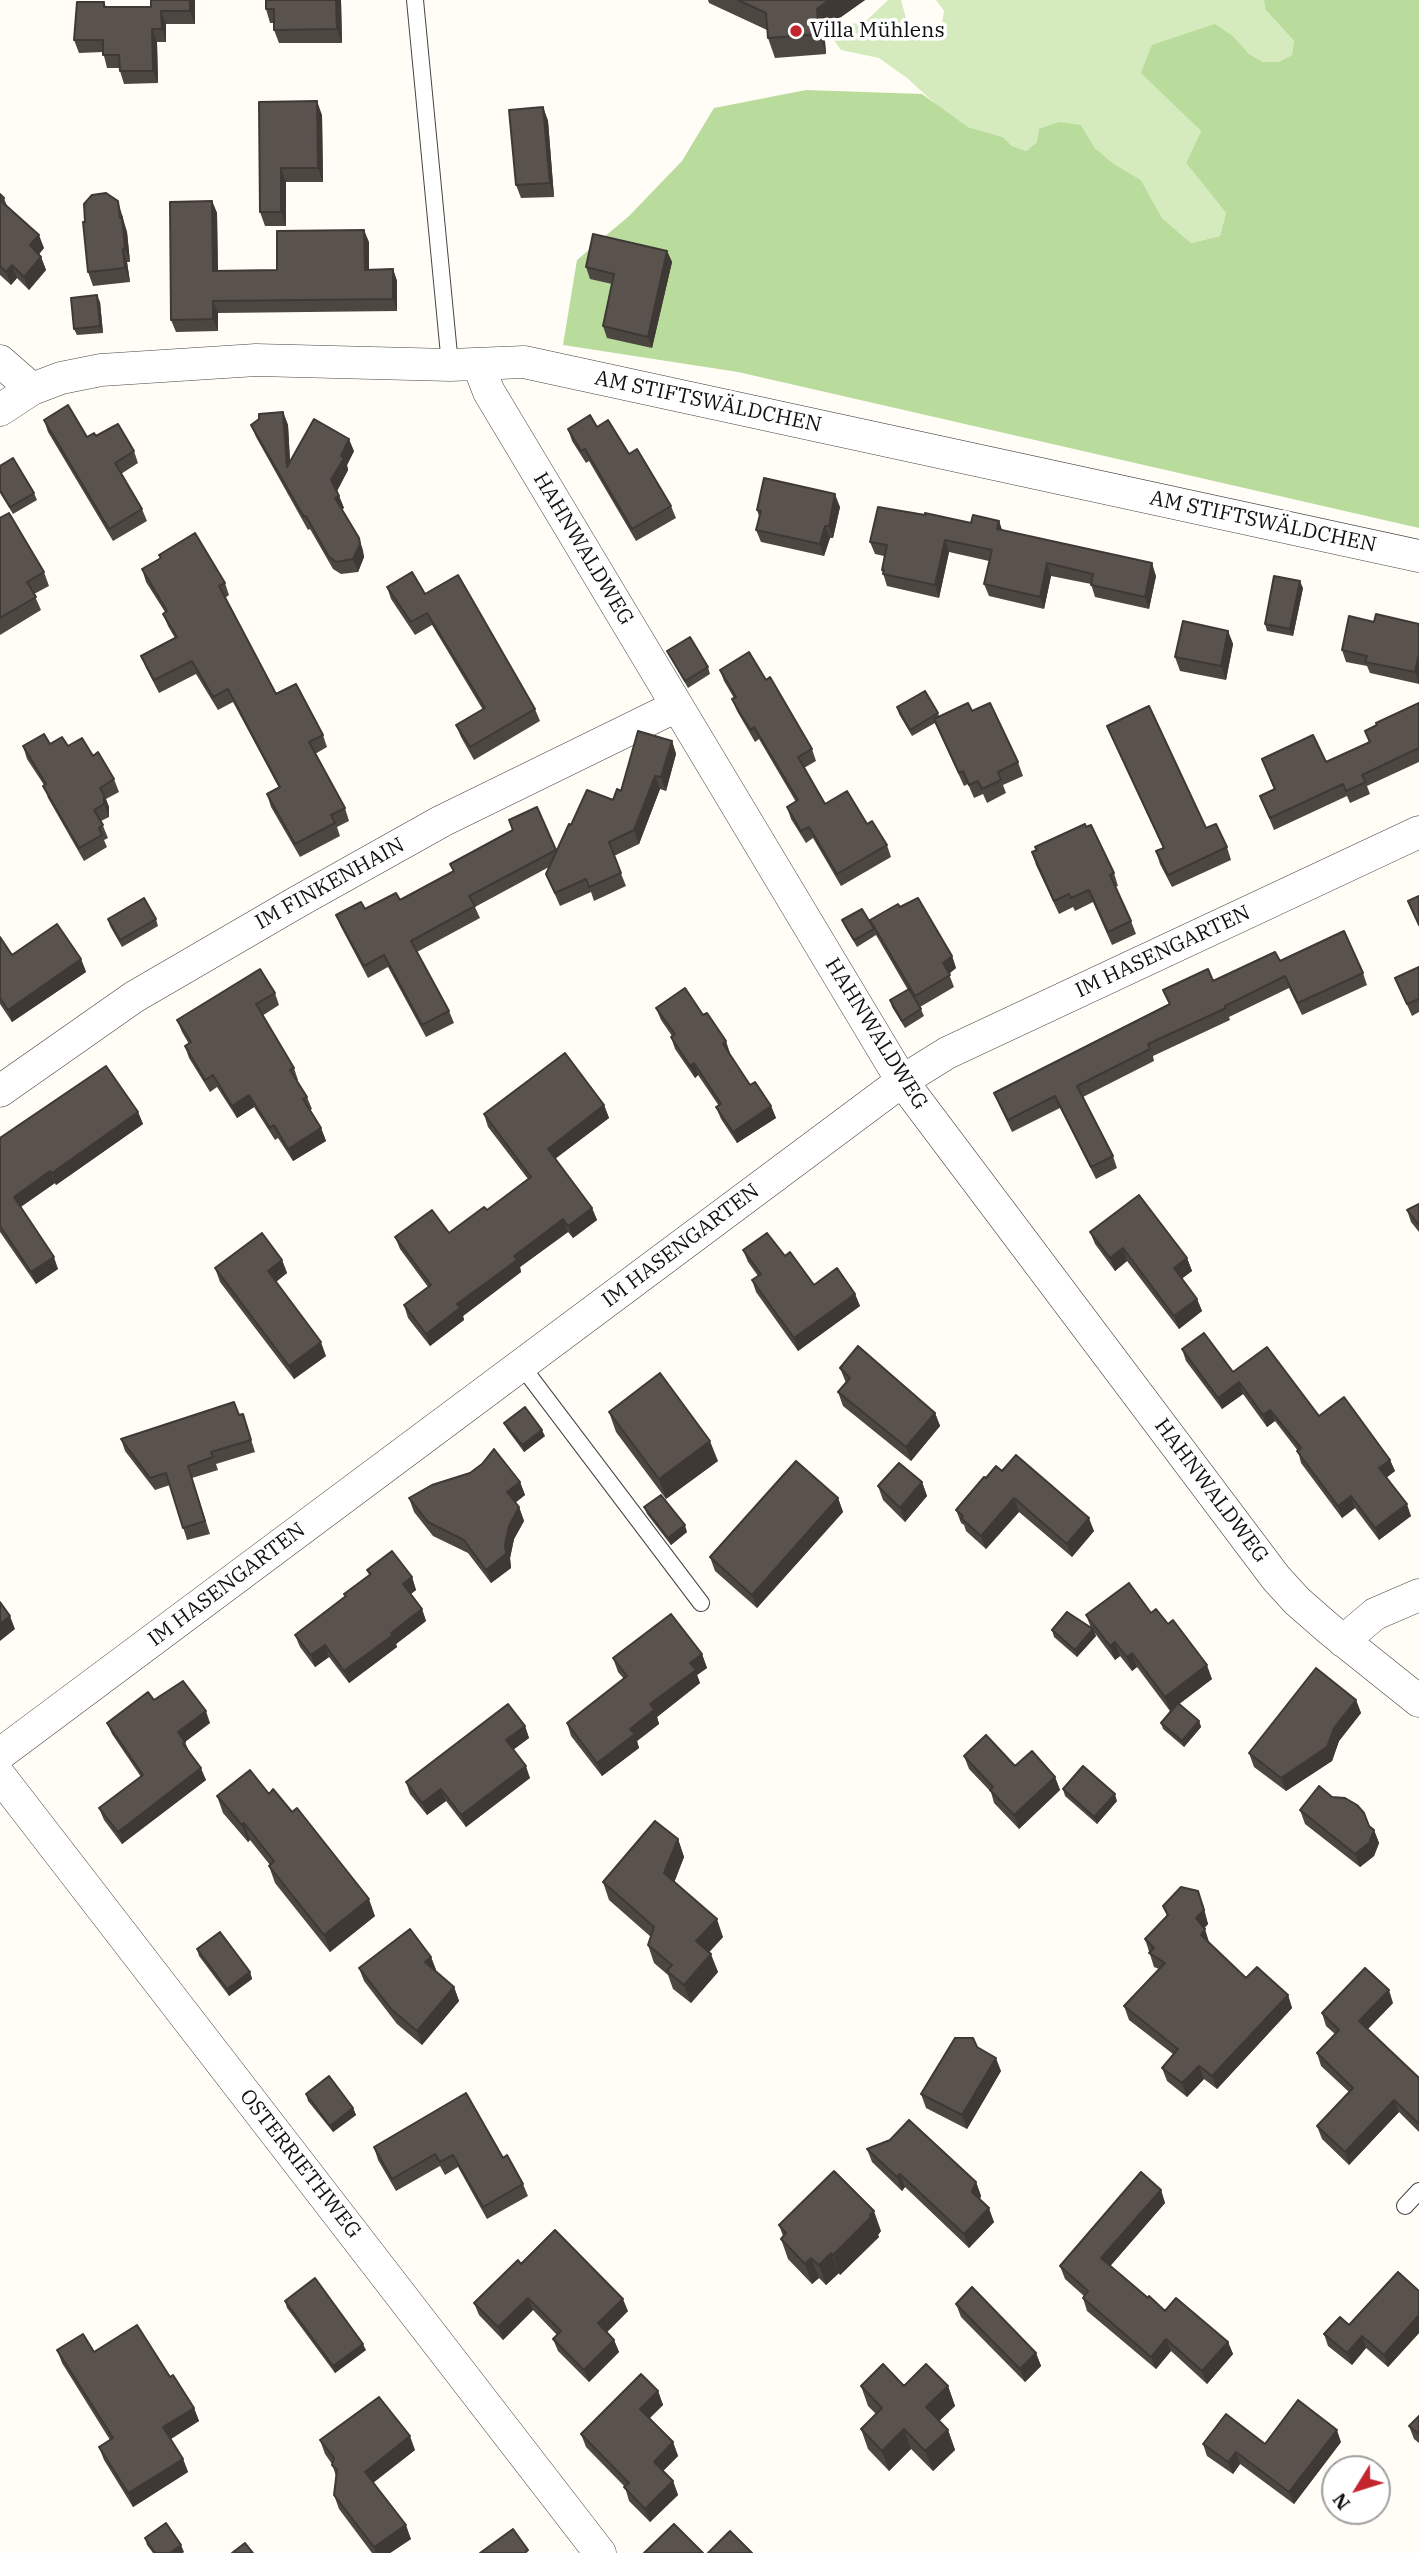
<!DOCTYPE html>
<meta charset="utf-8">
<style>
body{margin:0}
#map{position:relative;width:1419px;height:2553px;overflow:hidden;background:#fffdf5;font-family:"IBM Plex Serif",serif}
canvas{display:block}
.north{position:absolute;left:1321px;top:2455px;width:70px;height:70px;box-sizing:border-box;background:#fff;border:2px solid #a0a0a0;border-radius:50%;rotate:232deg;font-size:19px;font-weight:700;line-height:28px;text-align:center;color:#111}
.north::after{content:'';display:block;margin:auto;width:24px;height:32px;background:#c4262e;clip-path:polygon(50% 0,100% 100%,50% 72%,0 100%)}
</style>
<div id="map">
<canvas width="1419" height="2553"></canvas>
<div class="north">N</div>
</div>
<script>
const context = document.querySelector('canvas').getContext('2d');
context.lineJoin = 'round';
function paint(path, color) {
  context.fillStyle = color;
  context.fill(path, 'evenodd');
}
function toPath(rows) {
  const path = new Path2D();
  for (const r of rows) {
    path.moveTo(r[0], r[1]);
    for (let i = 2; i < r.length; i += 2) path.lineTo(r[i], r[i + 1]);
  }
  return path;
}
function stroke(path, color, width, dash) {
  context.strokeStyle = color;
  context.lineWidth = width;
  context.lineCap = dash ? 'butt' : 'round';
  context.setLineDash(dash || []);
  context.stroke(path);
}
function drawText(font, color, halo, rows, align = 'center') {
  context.font = font + ' "IBM Plex Serif",serif';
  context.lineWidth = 7;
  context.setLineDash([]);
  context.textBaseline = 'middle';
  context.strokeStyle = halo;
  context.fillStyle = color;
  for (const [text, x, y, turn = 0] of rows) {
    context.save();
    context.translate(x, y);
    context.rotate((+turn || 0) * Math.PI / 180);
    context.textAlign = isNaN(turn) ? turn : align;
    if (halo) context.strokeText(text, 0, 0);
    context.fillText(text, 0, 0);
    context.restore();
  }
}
const green = toPath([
 [888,0,901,0,909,29,921,33,942,23,944,11,936,0,1264,0,1265,9,1294,41,1292,55,1278,62,1263,62,1249,54,1234,37,1142,73,1201,131,1186,163,1226,213,1220,236,1191,243,1162,218,1141,180,1114,164,1095,148,1081,125,1037,142,1026,151,1012,146,1003,137,968,127,940,108,907,78,879,58,841,50,831,36,840,23,863,24]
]);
const forest = toPath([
 [1264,0,1419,0,1419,528,738,372,563,345,577,260,629,216,682,161,714,108,806,90,922,94,968,127,1003,137,1012,146,1026,151,1037,142,1039,129,1059,122,1081,125,1095,148,1114,164,1141,180,1162,218,1191,243,1220,236,1226,213,1186,163,1201,131,1141,73,1152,45,1215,24,1234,37,1249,54,1263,62,1278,62,1292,55,1294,41,1265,9]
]);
const lane = toPath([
 [415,0,450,365],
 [521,1365,701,1603],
 [1405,2206,1419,2191]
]);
const street = toPath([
 [0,361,32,389],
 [478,364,489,392,902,1081,1276,1578,1297,1601,1329,1629,1419,1701],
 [0,410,32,389,61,378,101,370,256,360,450,365,524,362,1419,556],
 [0,1091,134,997,299,901,442,821,677,706],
 [1343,1641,1375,1614,1419,1595],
 [0,1754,902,1081,947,1053,1419,832],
 [0,1776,600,2553]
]);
const wall = toPath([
 [151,0,195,0,195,24,166,24,166,42,157,42,158,83,124,84,120,71,120,68,107,68,103,52,79,53,74,40,104,2,106,7,151,7],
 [266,0,341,0,342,43,279,43,274,30,274,23,270,23,266,9],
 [708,0,865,0,824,29,826,54,775,58,768,38,767,30,709,3],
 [259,102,322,115,323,182,286,182,286,226,265,226,260,212],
 [543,107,548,121,554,197,521,198,516,185],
 [0,194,4,198,7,206,44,248,39,254,41,257,46,270,29,290,17,278,11,285,0,275],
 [212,201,217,213,218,271,277,270,369,242,369,270,393,269,397,281,397,311,218,313,218,331,176,332,171,320],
 [123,215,123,222,127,232,130,262,127,262,130,282,93,286,88,272],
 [667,251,672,262,652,348,607,338,603,326,612,284,590,279,586,267],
 [100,302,103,333,77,335,74,329],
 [283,412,288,425,290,461,354,451,347,465,348,470,337,491,344,508,342,509,359,538,363,550,364,557,358,572,341,574,333,569,310,529,308,530,256,437,251,425],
 [44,420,87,437,96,436,134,451,138,463,121,474,142,509,147,521,113,541,48,432],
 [597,427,629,454,671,506,676,518,636,541,589,461,586,463,572,441,568,429],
 [0,466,34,493,37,500,13,514,0,493],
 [840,507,833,538,830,538,824,556,761,542,756,530,759,516,757,510],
 [0,518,44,572,49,586,34,594,41,610,0,635],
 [999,521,1002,530,1156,576,1149,609,1095,597,1091,584,1051,576,1044,609,989,596,984,584,989,561,949,552,939,598,887,586,882,570,884,556,875,554,870,542,971,523],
 [142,569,225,583,229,595,225,598,276,694,323,735,327,747,315,754,345,808,349,821,337,827,340,836,300,857,271,807,267,794,279,788,233,702,218,710,196,674,159,693,146,668,141,656,175,638,168,626,163,614,165,612,146,582],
 [387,587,425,594,535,709,540,721,474,760,461,737,456,725,483,710,432,625,415,635,391,599],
 [1303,588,1293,636,1267,631,1265,624],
 [1374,622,1419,624,1419,684,1370,673,1367,666,1346,662,1342,650],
 [1228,631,1233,644,1226,680,1180,671,1175,657],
 [667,651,708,667,710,674,688,688,670,657],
 [720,670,766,680,812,749,816,761,804,768,825,804,867,824,887,845,891,857,841,886,813,838,806,843,791,819,787,807,796,802,759,739,755,742,737,711,732,699,734,698,724,681],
 [1419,703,1419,762,1367,786,1370,794,1350,803,1347,796,1274,830,1260,796,1274,789,1262,759,1326,762,1369,742,1365,731],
 [897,707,938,713,939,716,972,711,1018,762,1023,776,1003,785,1006,793,987,803,983,794,974,798,968,784,964,786,935,723,912,736,899,714],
 [1107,726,1206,828,1227,847,1231,860,1172,887,1160,864,1156,851,1163,848,1112,738],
 [672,741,676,754,666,791,660,789,639,844,614,856,626,886,594,901,591,892,560,906,546,874,549,867,475,907,480,918,417,952,449,1011,454,1023,426,1037,388,967,368,978,341,927,336,915,400,900,453,872,450,864,512,830,509,820,537,807,556,852,571,825,613,800,621,791],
 [50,744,68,746,93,756,114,779,119,792,106,799,109,807,109,817,101,821,108,838,104,840,107,847,84,861,48,798,44,785,27,759,23,746],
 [1032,852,1114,873,1118,886,1115,887,1131,921,1136,934,1112,945,1093,902,1075,911,1073,907,1059,914,1036,865],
 [900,907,952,956,956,968,949,974,954,987,920,1007,924,1016,905,1028,892,1007,890,1000,908,990,876,935,857,947,845,927,842,920,872,926,870,920],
 [108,919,156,919,158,926,122,947,110,926],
 [0,937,12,955,81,959,86,972,12,1022,0,1004],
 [1280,961,1363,973,1367,985,1302,1015,1289,988,1229,1017,1230,1020,1153,1056,1154,1061,1083,1097,1113,1156,1117,1168,1096,1179,1060,1108,1012,1132,999,1105,994,1093,1169,1004,1163,990,1213,981],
 [1419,967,1419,1012,1412,1016,1395,978],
 [275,993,279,1005,262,1016,294,1068,298,1080,297,1081,307,1097,312,1109,310,1110,321,1128,326,1141,293,1161,278,1138,275,1140,254,1107,237,1118,217,1087,210,1092,189,1058,185,1046,189,1044,182,1032,177,1020],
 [656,1008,703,1015,730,1053,729,1054,750,1085,771,1106,776,1118,737,1143,721,1119,716,1107,719,1106,698,1075,695,1078,675,1049,671,1037,672,1036,661,1020],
 [604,1105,609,1118,555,1159,592,1208,597,1220,573,1238,568,1232,520,1267,521,1272,463,1316,464,1320,430,1346,408,1318,404,1305,428,1287,400,1249,395,1237,449,1233,487,1210,528,1179,488,1127,484,1114],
 [138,1112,143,1124,56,1185,55,1183,20,1207,58,1269,36,1284,0,1232,0,1138],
 [1419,1204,1419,1232,1411,1222,1407,1210],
 [1090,1232,1187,1258,1192,1271,1182,1278,1197,1299,1202,1311,1179,1329,1127,1261,1115,1271,1095,1244],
 [743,1250,785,1256,814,1285,855,1294,860,1306,798,1351,756,1292,752,1280,758,1276,748,1262],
 [282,1260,287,1273,276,1282,326,1356,294,1379,220,1282,215,1268],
 [1182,1349,1233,1372,1319,1416,1390,1460,1395,1471,1386,1478,1411,1516,1379,1540,1355,1508,1342,1518,1301,1463,1298,1451,1275,1421,1267,1427,1243,1394,1222,1409,1186,1361],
 [840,1368,935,1413,940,1426,911,1461,843,1406,838,1392,846,1383],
 [609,1412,718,1461,666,1499,616,1432],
 [243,1414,255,1452,216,1464,218,1470,192,1478,210,1534,187,1540,170,1485,155,1490,125,1451,121,1439],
 [504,1423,545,1436,524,1452,507,1429],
 [1002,1471,1094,1531,1072,1557,1019,1512,986,1549,966,1531,964,1525,961,1523,956,1510,986,1478],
 [520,1482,525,1495,515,1503,519,1507,524,1521,514,1539,510,1558,511,1568,491,1583,468,1553,433,1536,414,1512,409,1498],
 [922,1482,927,1496,905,1522,883,1500,878,1486],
 [838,1498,843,1512,757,1608,715,1571,710,1557],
 [644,1507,687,1532,671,1545,647,1514],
 [367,1570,412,1577,416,1590,411,1594,422,1609,426,1621,396,1644,397,1647,349,1683,329,1657,315,1667,300,1647,295,1635,345,1596,344,1594,369,1575],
 [1151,1613,1212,1679,1179,1704,1199,1721,1201,1727,1184,1747,1163,1729,1161,1723,1170,1711,1137,1667,1132,1671,1120,1656,1115,1660,1094,1632,1096,1636,1077,1657,1054,1637,1052,1630,1091,1628,1086,1615],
 [702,1654,707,1668,697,1675,700,1683,657,1717,659,1724,637,1741,639,1748,602,1776,571,1736,567,1723,624,1679,618,1672,613,1658],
 [154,1700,210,1723,185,1742,189,1751,206,1780,122,1844,104,1820,99,1808,141,1777,112,1734,107,1723],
 [1356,1700,1361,1713,1339,1741,1332,1761,1286,1791,1254,1767,1249,1753],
 [525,1726,529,1738,513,1750,530,1778,466,1827,446,1801,427,1815,410,1794,406,1782],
 [964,1756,1055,1777,1060,1790,1019,1829,994,1803,991,1792,969,1769],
 [1063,1789,1117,1801,1097,1824,1065,1796],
 [269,1794,375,1916,330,1952,275,1883,269,1866,270,1865,250,1840,248,1842,223,1813,217,1796],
 [1300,1810,1369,1826,1374,1830,1379,1843,1374,1856,1360,1867,1305,1824],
 [678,1839,684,1857,674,1882,723,1937,709,1952,718,1972,691,2003,673,1989,668,1975,654,1963,648,1945,651,1937,609,1900,603,1882],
 [1203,1904,1208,1924,1204,1928,1209,1943,1246,1978,1288,1995,1292,2008,1217,2089,1204,2079,1187,2097,1167,2081,1162,2068,1173,2054,1129,2020,1124,2006,1159,1969,1154,1967,1145,1939,1167,1916,1163,1906],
 [197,1949,250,1972,252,1979,229,1996,199,1956],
 [431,1957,436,1970,435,1971,454,1987,459,2001,422,2045,397,2024,364,1981,359,1968],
 [1393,2003,1368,2029,1419,2078,1419,2132,1399,2112,1349,2165,1322,2139,1317,2126,1349,2092,1321,2066,1317,2053,1335,2034,1326,2026,1322,2013],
 [977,2047,1001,2071,967,2129,926,2108,921,2094],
 [306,2094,353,2108,356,2115,333,2132,308,2101],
 [374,2147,503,2158,523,2184,528,2196,487,2219,458,2167,445,2175,440,2166,396,2191,378,2160],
 [867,2149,976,2182,981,2196,980,2199,994,2222,969,2248,905,2187,902,2191,872,2162],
 [1161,2190,1165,2203,1110,2266,1148,2298,1165,2311,1228,2342,1233,2354,1207,2384,1171,2351,1156,2369,1087,2311,1083,2298,1084,2296,1065,2279,1060,2266],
 [779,2225,881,2231,878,2235,879,2237,840,2275,839,2273,826,2285,819,2278,812,2284,788,2259,781,2239,783,2236],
 [521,2264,628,2311,607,2332,614,2340,619,2352,589,2382,558,2351,553,2339,557,2335,533,2310,503,2340,479,2315,474,2303],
 [1419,2291,1419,2333,1388,2367,1366,2348,1352,2365,1328,2346,1324,2334,1349,2325],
 [285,2301,366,2350,335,2373,287,2308],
 [956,2304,1036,2353,1041,2366,1025,2382,961,2317],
 [57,2350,94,2352,170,2377,194,2408,199,2421,170,2439,183,2459,188,2472,133,2507,104,2460,99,2447,110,2440,62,2363],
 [861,2386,948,2386,955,2406,939,2421,948,2430,955,2450,933,2471,911,2449,889,2471,868,2449,861,2429,876,2414,868,2406],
 [658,2391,663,2405,649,2418,673,2442,678,2456,663,2471,673,2481,678,2495,650,2522,629,2501,625,2487,586,2447,581,2434],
 [1419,2416,1419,2443,1414,2439,1409,2426],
 [320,2440,415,2450,373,2483,411,2539,390,2553,372,2553,339,2509,334,2495,336,2476,332,2464,325,2454],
 [1341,2442,1294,2504,1240,2464,1233,2474,1207,2456,1203,2444],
 [145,2538,184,2552,182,2553,153,2553,147,2545]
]);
const shadedWall = toPath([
 [190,0,195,0,195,24,190,11],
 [336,0,341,0,342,43,337,29],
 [829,0,865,0,824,29,826,54,819,34,817,9],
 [161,11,166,24,166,42,162,29],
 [152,29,157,42,158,83,153,71],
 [317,101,322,115,323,182,318,168],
 [543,107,548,121,554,197,550,183],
 [281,168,286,182,286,226,281,212],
 [118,201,127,232,130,262,125,248],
 [212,201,217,213,218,283,213,271],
 [364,230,369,242,369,282,365,270],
 [39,235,44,248,35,259,30,245],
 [123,249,127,262,130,282,125,268],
 [667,251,672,262,652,348,648,337],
 [41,257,46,270,29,290,24,277],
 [12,265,17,278,11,285,6,272],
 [393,269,397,281,397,311,393,299],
 [97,295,100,302,103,333,100,326],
 [213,301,218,313,218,331,213,319],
 [283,412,288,425,291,480,287,467],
 [349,439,354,451,347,465,348,470,336,493,331,480,341,456],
 [835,494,840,507,833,538,829,526],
 [339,496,344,508,339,511,335,498],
 [999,521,1003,533,997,529],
 [825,526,830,538,824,556,820,544],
 [359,538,364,557,358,572,353,559],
 [945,540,949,552,939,598,935,585],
 [1047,563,1051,576,1044,609,1040,597],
 [1152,563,1156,576,1149,609,1145,597],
 [1300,581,1303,588,1293,636,1290,629],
 [1228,631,1233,644,1226,680,1221,666],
 [1419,654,1419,684,1415,672],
 [672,741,676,754,666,791,661,777],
 [655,776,660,789,639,844,634,830],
 [104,795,109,807,109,817,104,804],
 [952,956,956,968,947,975,943,963],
 [81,959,86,972,12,1022,8,1010],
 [726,1041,730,1053,727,1056,723,1044],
 [694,1063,698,1075,695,1078,690,1066],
 [249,1095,254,1107,237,1118,232,1106],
 [604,1105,609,1118,552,1161,548,1149],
 [771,1106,776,1118,737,1143,733,1132],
 [138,1112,143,1124,56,1185,52,1173],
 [321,1128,326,1141,293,1161,288,1149],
 [50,1171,55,1183,18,1209,14,1197],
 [592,1208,597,1220,573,1238,568,1226],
 [563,1219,568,1232,520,1267,521,1272,463,1316,464,1320,430,1346,426,1334,457,1304,514,1256],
 [1123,1248,1127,1261,1115,1271,1110,1258],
 [54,1257,58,1269,36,1284,31,1272],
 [1187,1258,1192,1271,1179,1281,1174,1268],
 [282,1260,287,1273,273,1284,268,1271],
 [855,1294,860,1306,798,1351,794,1338],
 [1197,1299,1202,1311,1179,1329,1174,1316],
 [321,1342,326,1356,294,1379,289,1366],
 [1239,1382,1243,1394,1222,1409,1218,1398],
 [1270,1410,1275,1421,1267,1427,1263,1415],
 [935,1413,940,1426,911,1461,906,1447],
 [542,1430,545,1436,524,1452,522,1445],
 [710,1441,718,1461,666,1499,659,1479],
 [1390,1460,1395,1471,1383,1480,1379,1468],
 [520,1482,525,1495,512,1505,507,1492],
 [922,1482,927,1496,905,1522,900,1508],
 [1351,1496,1355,1508,1342,1518,1338,1506],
 [838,1498,843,1512,757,1608,752,1595],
 [1014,1498,1019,1512,986,1549,981,1536],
 [1407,1504,1411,1516,1379,1540,1375,1528],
 [519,1507,524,1521,514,1539,510,1558,511,1568,491,1583,486,1570,505,1545,509,1526],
 [1089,1518,1094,1531,1072,1557,1067,1544],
 [685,1525,687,1532,671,1545,668,1538],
 [412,1577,416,1590,408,1596,403,1584],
 [422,1609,426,1621,396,1644,397,1647,349,1683,344,1671,391,1633],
 [10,1616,15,1629,0,1641,0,1624],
 [1093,1629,1096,1636,1077,1657,1075,1650],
 [1115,1642,1120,1656,1115,1660,1110,1646],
 [325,1645,329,1657,315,1667,311,1655],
 [1132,1653,1137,1667,1132,1671,1127,1657],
 [702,1654,707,1668,697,1675,700,1683,657,1717,659,1724,637,1741,639,1748,602,1776,597,1763,630,1729,650,1704,690,1663],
 [1207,1665,1212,1679,1170,1711,1165,1697],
 [1356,1700,1361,1713,1339,1741,1332,1761,1286,1791,1281,1778],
 [206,1711,210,1723,182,1744,178,1732],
 [1199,1721,1201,1727,1184,1747,1182,1741],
 [525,1726,529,1738,510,1752,506,1740],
 [526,1766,530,1778,466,1827,461,1815],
 [201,1768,206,1780,122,1844,118,1832],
 [1055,1777,1060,1790,1019,1829,1014,1815],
 [441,1789,446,1801,427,1815,422,1803],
 [1115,1794,1117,1801,1097,1824,1094,1817],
 [244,1823,250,1840,248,1842,242,1825],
 [1374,1830,1379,1843,1374,1856,1360,1867,1355,1854],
 [678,1839,684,1857,671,1891,664,1873],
 [1198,1891,1208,1924,1201,1932,1196,1918],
 [369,1899,375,1916,330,1952,324,1935],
 [717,1919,723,1937,703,1959,696,1941],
 [1205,1929,1209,1942,1205,1948,1201,1935],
 [711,1954,718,1972,691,2003,684,1985],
 [431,1957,436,1970,430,1976,425,1962],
 [250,1972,252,1979,229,1996,227,1989],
 [454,1987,459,2001,422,2045,417,2031],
 [1389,1990,1393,2003,1364,2033,1359,2021],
 [1288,1995,1292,2008,1217,2089,1212,2076],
 [996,2058,1001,2071,967,2129,962,2115],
 [1199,2066,1204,2079,1187,2097,1182,2083],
 [1394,2100,1399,2112,1349,2165,1345,2152],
 [353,2108,356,2115,333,2132,330,2126],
 [900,2174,905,2187,902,2191,897,2177],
 [976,2182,981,2196,977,2206,972,2192],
 [1161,2190,1165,2203,1106,2271,1101,2258],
 [989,2208,994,2222,969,2248,964,2234],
 [874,2211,881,2231,878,2235,879,2237,840,2275,833,2255],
 [831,2253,839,2273,826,2285,819,2265],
 [811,2258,819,2278,812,2284,805,2264],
 [528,2298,533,2310,503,2340,498,2327],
 [623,2299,628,2311,603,2336,598,2323],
 [1419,2315,1419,2333,1388,2367,1384,2355],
 [1362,2336,1366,2348,1352,2365,1347,2353],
 [1166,2339,1171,2351,1156,2369,1151,2357],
 [614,2340,619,2352,589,2382,584,2370],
 [1228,2342,1233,2354,1207,2384,1202,2371],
 [363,2344,366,2350,335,2373,333,2366],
 [1036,2353,1041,2366,1025,2382,1020,2369],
 [948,2386,955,2406,933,2427,926,2407],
 [658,2391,663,2405,645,2423,640,2409],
 [194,2408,199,2421,168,2441,163,2427],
 [904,2429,911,2449,889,2471,882,2451],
 [948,2430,955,2450,933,2471,925,2451],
 [1337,2430,1341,2442,1294,2504,1289,2492],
 [410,2436,415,2450,370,2485,365,2472],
 [673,2442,678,2456,659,2475,654,2462],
 [1236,2452,1240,2464,1233,2474,1228,2462],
 [183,2459,188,2472,133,2507,128,2493],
 [673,2481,678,2495,650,2522,645,2509],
 [406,2525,411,2539,390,2553,376,2553,374,2547],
 [181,2545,184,2552,182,2553,170,2553]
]);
const building = toPath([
 [151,0,190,0,190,11,161,11,162,29,152,29,153,71,120,71,119,55,103,55,103,40,74,40,77,2,104,2,104,7,151,7,151,0],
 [266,0,336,0,337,29,274,30,274,9,266,9,266,0],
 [738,0,829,0,817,9,819,34,768,38,766,13,738,0],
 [317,101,318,168,281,168,281,212,260,212,259,102,317,101],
 [543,107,550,183,516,185,509,110,543,107],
 [106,193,118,201,120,218,122,218,125,248,123,249,125,268,88,272,83,222,85,222,84,204,92,195,106,193],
 [0,194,4,198,1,201,39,235,30,245,41,257,24,277,12,265,6,272,0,266,0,194],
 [212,201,213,271,277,270,277,231,364,230,365,270,393,269,393,299,213,301,213,319,171,320,170,202,212,201],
 [593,234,667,251,648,337,603,326,614,274,586,267,593,234],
 [97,295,100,326,74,329,71,298,97,295],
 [68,405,87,437,94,433,96,436,118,424,134,451,115,463,142,509,109,529,44,420,68,405],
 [283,412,287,467,314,419,349,439,341,456,344,458,331,480,339,496,335,498,359,538,360,544,353,559,336,562,329,557,306,516,304,517,251,425,259,419,259,414,283,412],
 [590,415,597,427,608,420,629,454,637,449,671,506,632,529,585,449,581,451,568,429,590,415],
 [13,458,34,493,10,507,0,490,0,466,13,458],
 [764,478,835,494,829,526,825,526,820,544,756,530,761,511,757,510,764,478],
 [878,507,925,515,925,513,971,523,973,515,999,521,997,529,1152,563,1145,597,1091,585,1093,574,1047,563,1040,597,984,584,992,550,945,540,935,585,883,574,884,570,882,570,887,545,870,542,878,507],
 [9,513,44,572,27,582,36,597,0,618,0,518,9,513],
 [195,533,225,583,219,586,276,694,296,684,323,735,309,742,345,808,331,815,335,823,295,844,267,794,280,787,228,689,213,697,192,661,154,680,141,656,177,637,163,614,167,611,142,569,161,558,159,555,195,533],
 [412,572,425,594,458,575,535,709,470,747,456,725,485,708,427,613,411,622,387,587,412,572],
 [1274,576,1300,581,1290,629,1265,624,1274,576],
 [1376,614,1419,624,1419,654,1415,672,1365,662,1367,656,1342,650,1349,616,1374,622,1376,614],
 [1183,621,1228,631,1221,666,1175,657,1183,621],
 [690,637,708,667,685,681,667,651,690,637],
 [749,652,766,680,770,677,812,749,798,757,825,804,847,791,867,824,872,821,887,845,837,874,809,827,801,831,787,807,798,800,754,727,751,730,741,715,732,699,736,697,720,670,749,652],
 [925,691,938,713,910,730,897,707,925,691],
 [968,703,972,711,990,703,1018,762,998,772,1001,780,982,789,978,781,969,785,963,771,959,773,934,719,968,703],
 [1419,703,1419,748,1362,775,1366,782,1346,791,1343,784,1270,818,1260,796,1275,789,1262,759,1313,735,1326,762,1370,742,1365,731,1377,725,1376,723,1419,703],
 [1149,706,1206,828,1216,824,1227,847,1168,875,1156,851,1164,848,1107,726,1149,706],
 [638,731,672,741,661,777,655,776,634,830,609,842,621,873,589,887,586,879,555,893,546,874,569,824,571,825,587,790,613,800,617,789,621,791,638,731],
 [44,734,50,744,62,737,68,746,82,738,93,756,98,752,114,779,100,788,104,795,104,804,94,810,103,825,99,828,102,835,79,848,43,786,46,784,23,746,44,734],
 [537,807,556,850,469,896,475,906,411,941,449,1011,422,1025,384,955,364,966,336,915,361,902,365,909,396,893,400,900,454,871,450,864,513,830,509,820,537,807],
 [1085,824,1086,827,1091,825,1114,873,1110,875,1131,921,1108,932,1089,890,1071,898,1069,894,1054,901,1032,852,1037,850,1035,847,1085,824],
 [1419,896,1419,925,1408,901,1419,896],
 [144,898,156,919,120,940,108,919,144,898],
 [918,898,952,956,943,963,950,975,915,996,870,920,898,904,900,907,918,898],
 [862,909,874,929,854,940,842,920,862,909],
 [57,924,81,959,8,1010,0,998,0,937,12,955,57,924],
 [1344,931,1363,973,1298,1003,1285,976,1225,1006,1226,1008,1148,1044,1150,1049,1077,1086,1113,1156,1091,1167,1055,1096,1008,1120,994,1093,1170,1004,1163,990,1208,969,1213,981,1275,952,1280,961,1344,931],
 [1419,967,1419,999,1407,1004,1395,978,1419,967],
 [260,969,275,993,256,1004,294,1068,290,1070,307,1097,303,1099,321,1128,288,1149,274,1125,270,1128,249,1095,232,1106,213,1075,205,1080,185,1046,191,1042,177,1020,260,969],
 [685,988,703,1015,707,1013,726,1041,723,1044,750,1085,755,1082,771,1106,733,1132,716,1107,721,1104,694,1063,690,1066,671,1037,675,1034,656,1008,685,988],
 [909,989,921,1009,902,1021,890,1000,909,989],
 [565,1053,604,1105,548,1149,592,1208,568,1226,563,1219,514,1256,517,1260,457,1304,460,1308,426,1334,404,1305,431,1285,395,1237,432,1210,449,1233,484,1207,487,1210,531,1177,484,1114,565,1053],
 [106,1066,138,1112,52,1173,50,1171,14,1197,54,1257,31,1272,0,1226,0,1138,106,1066],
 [1139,1195,1187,1258,1174,1268,1197,1299,1174,1316,1123,1248,1110,1258,1090,1232,1139,1195],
 [1419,1204,1419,1225,1407,1210,1419,1204],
 [262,1233,282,1260,268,1271,321,1342,289,1366,215,1268,262,1233],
 [767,1233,785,1256,790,1252,814,1285,837,1268,855,1294,794,1338,752,1280,761,1274,743,1250,767,1233],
 [1204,1333,1233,1372,1267,1347,1319,1416,1344,1397,1390,1460,1379,1468,1407,1504,1375,1528,1351,1496,1338,1506,1297,1451,1301,1448,1270,1410,1263,1415,1239,1382,1218,1398,1182,1349,1204,1333],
 [858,1346,935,1413,906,1447,838,1392,850,1378,840,1368,858,1346],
 [660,1373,710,1441,659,1479,609,1412,660,1373],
 [234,1402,239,1415,243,1414,251,1440,211,1452,213,1457,188,1466,205,1521,183,1528,166,1473,150,1478,121,1439,234,1402],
 [525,1407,542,1430,522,1445,504,1423,525,1407],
 [494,1449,520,1482,507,1492,519,1507,509,1526,505,1545,506,1554,486,1570,464,1540,428,1522,409,1498,432,1485,470,1473,482,1464,494,1449],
 [1016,1455,1089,1518,1067,1544,1014,1498,981,1536,961,1518,963,1516,956,1510,984,1477,986,1478,996,1466,1002,1471,1016,1455],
 [796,1461,838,1498,752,1595,710,1557,796,1461],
 [899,1463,922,1482,900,1508,878,1486,899,1463],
 [661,1495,685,1525,668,1538,644,1507,661,1495],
 [392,1551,412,1577,403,1584,422,1609,391,1633,393,1635,344,1671,325,1645,311,1655,295,1635,346,1596,344,1594,371,1574,367,1570,392,1551],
 [1129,1583,1151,1613,1156,1609,1168,1624,1173,1620,1207,1665,1165,1697,1132,1653,1127,1657,1115,1642,1110,1646,1086,1615,1129,1583],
 [0,1602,10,1616,0,1624,0,1602],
 [1067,1612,1093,1629,1075,1650,1052,1630,1067,1612],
 [671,1614,702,1654,690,1663,696,1670,650,1704,654,1710,630,1729,635,1734,597,1763,567,1723,627,1676,613,1658,671,1614],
 [1316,1668,1356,1700,1334,1728,1327,1747,1281,1778,1249,1753,1316,1668],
 [183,1681,206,1711,178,1732,185,1742,183,1744,201,1768,118,1832,99,1808,143,1775,107,1723,148,1692,154,1700,183,1681],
 [1178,1703,1199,1721,1182,1741,1161,1723,1178,1703],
 [508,1704,525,1726,506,1740,526,1766,461,1815,441,1789,422,1803,406,1782,508,1704],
 [986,1735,1015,1766,1032,1751,1055,1777,1014,1815,990,1790,993,1787,964,1756,986,1735],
 [1083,1766,1115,1794,1094,1817,1063,1789,1083,1766],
 [250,1770,269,1794,273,1789,292,1812,297,1808,369,1899,324,1935,269,1866,274,1861,244,1823,242,1825,217,1796,250,1770],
 [1319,1786,1332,1797,1345,1798,1357,1805,1364,1813,1369,1826,1374,1830,1369,1843,1355,1854,1300,1810,1319,1786],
 [655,1821,678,1839,664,1873,717,1919,696,1941,711,1954,684,1985,667,1971,672,1965,648,1945,654,1927,603,1882,655,1821],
 [1181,1887,1198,1891,1204,1910,1196,1918,1205,1929,1201,1935,1246,1978,1257,1967,1288,1995,1212,2076,1199,2066,1182,2083,1162,2068,1178,2049,1124,2006,1165,1963,1149,1953,1154,1948,1145,1939,1168,1915,1163,1906,1181,1887],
 [410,1929,431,1957,425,1962,454,1987,417,2031,392,2010,359,1968,410,1929],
 [220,1932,250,1972,227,1989,197,1949,220,1932],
 [1365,1968,1389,1990,1359,2021,1419,2078,1419,2124,1394,2100,1345,2152,1317,2126,1353,2088,1317,2053,1339,2030,1322,2013,1365,1968],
 [955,2038,973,2038,977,2047,996,2058,962,2115,921,2094,955,2038],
 [329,2076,353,2108,330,2126,306,2094,329,2076],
 [466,2093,503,2158,507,2155,523,2184,483,2207,453,2155,440,2162,435,2154,392,2179,374,2147,466,2093],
 [909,2120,976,2182,972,2192,989,2208,964,2234,900,2174,897,2177,867,2149,890,2140,909,2120],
 [834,2171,874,2211,870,2215,871,2217,833,2255,831,2253,819,2265,811,2258,805,2264,781,2239,786,2233,779,2225,834,2171],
 [1141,2172,1161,2190,1101,2258,1148,2298,1149,2296,1165,2311,1176,2298,1228,2342,1202,2371,1166,2339,1151,2357,1083,2298,1088,2291,1060,2266,1141,2172],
 [555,2230,623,2299,598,2323,614,2340,584,2370,553,2339,561,2331,528,2298,498,2327,474,2303,518,2260,521,2264,555,2230],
 [1398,2272,1419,2291,1419,2315,1384,2355,1362,2336,1347,2353,1324,2334,1340,2317,1349,2325,1398,2272],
 [315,2278,363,2344,333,2366,285,2301,315,2278],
 [972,2287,1036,2353,1020,2369,956,2304,972,2287],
 [137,2325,170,2377,173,2375,194,2408,163,2427,183,2459,128,2493,99,2447,113,2438,57,2350,83,2334,94,2352,137,2325],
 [883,2364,904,2386,926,2364,948,2386,926,2407,948,2430,925,2451,904,2429,882,2451,861,2429,882,2408,861,2386,883,2364],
 [641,2374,658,2391,640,2409,673,2442,654,2462,673,2481,645,2509,624,2487,629,2483,581,2434,641,2374],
 [379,2397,410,2436,365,2472,406,2525,374,2547,334,2495,337,2470,332,2465,334,2458,320,2440,379,2397],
 [1298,2400,1337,2430,1289,2492,1236,2452,1228,2462,1203,2444,1226,2414,1265,2444,1298,2400],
 [1419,2416,1419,2434,1409,2426,1419,2416],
 [166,2523,181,2545,170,2553,155,2553,145,2538,166,2523],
 [674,2524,703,2553,644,2553,674,2524],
 [513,2529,528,2550,525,2553,480,2553,513,2529],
 [730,2531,752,2553,708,2553,730,2531],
 [245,2543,253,2553,232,2553,245,2543]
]);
const markers = [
 [796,31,7,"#c4262e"]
];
const poiNames = [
 ["Villa Mühlens",810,31]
];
const streetNames = [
 ["AM STIFTSWÄLDCHEN",708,402,12],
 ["AM STIFTSWÄLDCHEN",1263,522,12],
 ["HAHNWALDWEG",583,549,59],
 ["IM FINKENHAIN",330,884,-29],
 ["IM HASENGARTEN",1163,952,-25],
 ["HAHNWALDWEG",876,1034,58],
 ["IM HASENGARTEN",681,1246,-37],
 ["HAHNWALDWEG",1211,1491,53],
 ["IM HASENGARTEN",227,1585,-37],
 ["OSTERRIETHWEG",300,2164,52]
];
paint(green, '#d5ebbd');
paint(forest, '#b9dc9c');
stroke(lane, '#444', 18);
stroke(street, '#444', 33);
stroke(lane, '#fff', 16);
stroke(street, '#fff', 32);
paint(wall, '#4d4742');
paint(shadedWall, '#3f3936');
paint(building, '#5a524d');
stroke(building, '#3f3936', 2);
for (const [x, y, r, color] of markers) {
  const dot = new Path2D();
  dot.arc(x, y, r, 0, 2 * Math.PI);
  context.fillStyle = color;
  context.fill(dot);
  stroke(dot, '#fff', 2.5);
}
drawText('21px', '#111', '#fff', poiNames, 'left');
drawText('21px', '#111', '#fff', streetNames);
</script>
